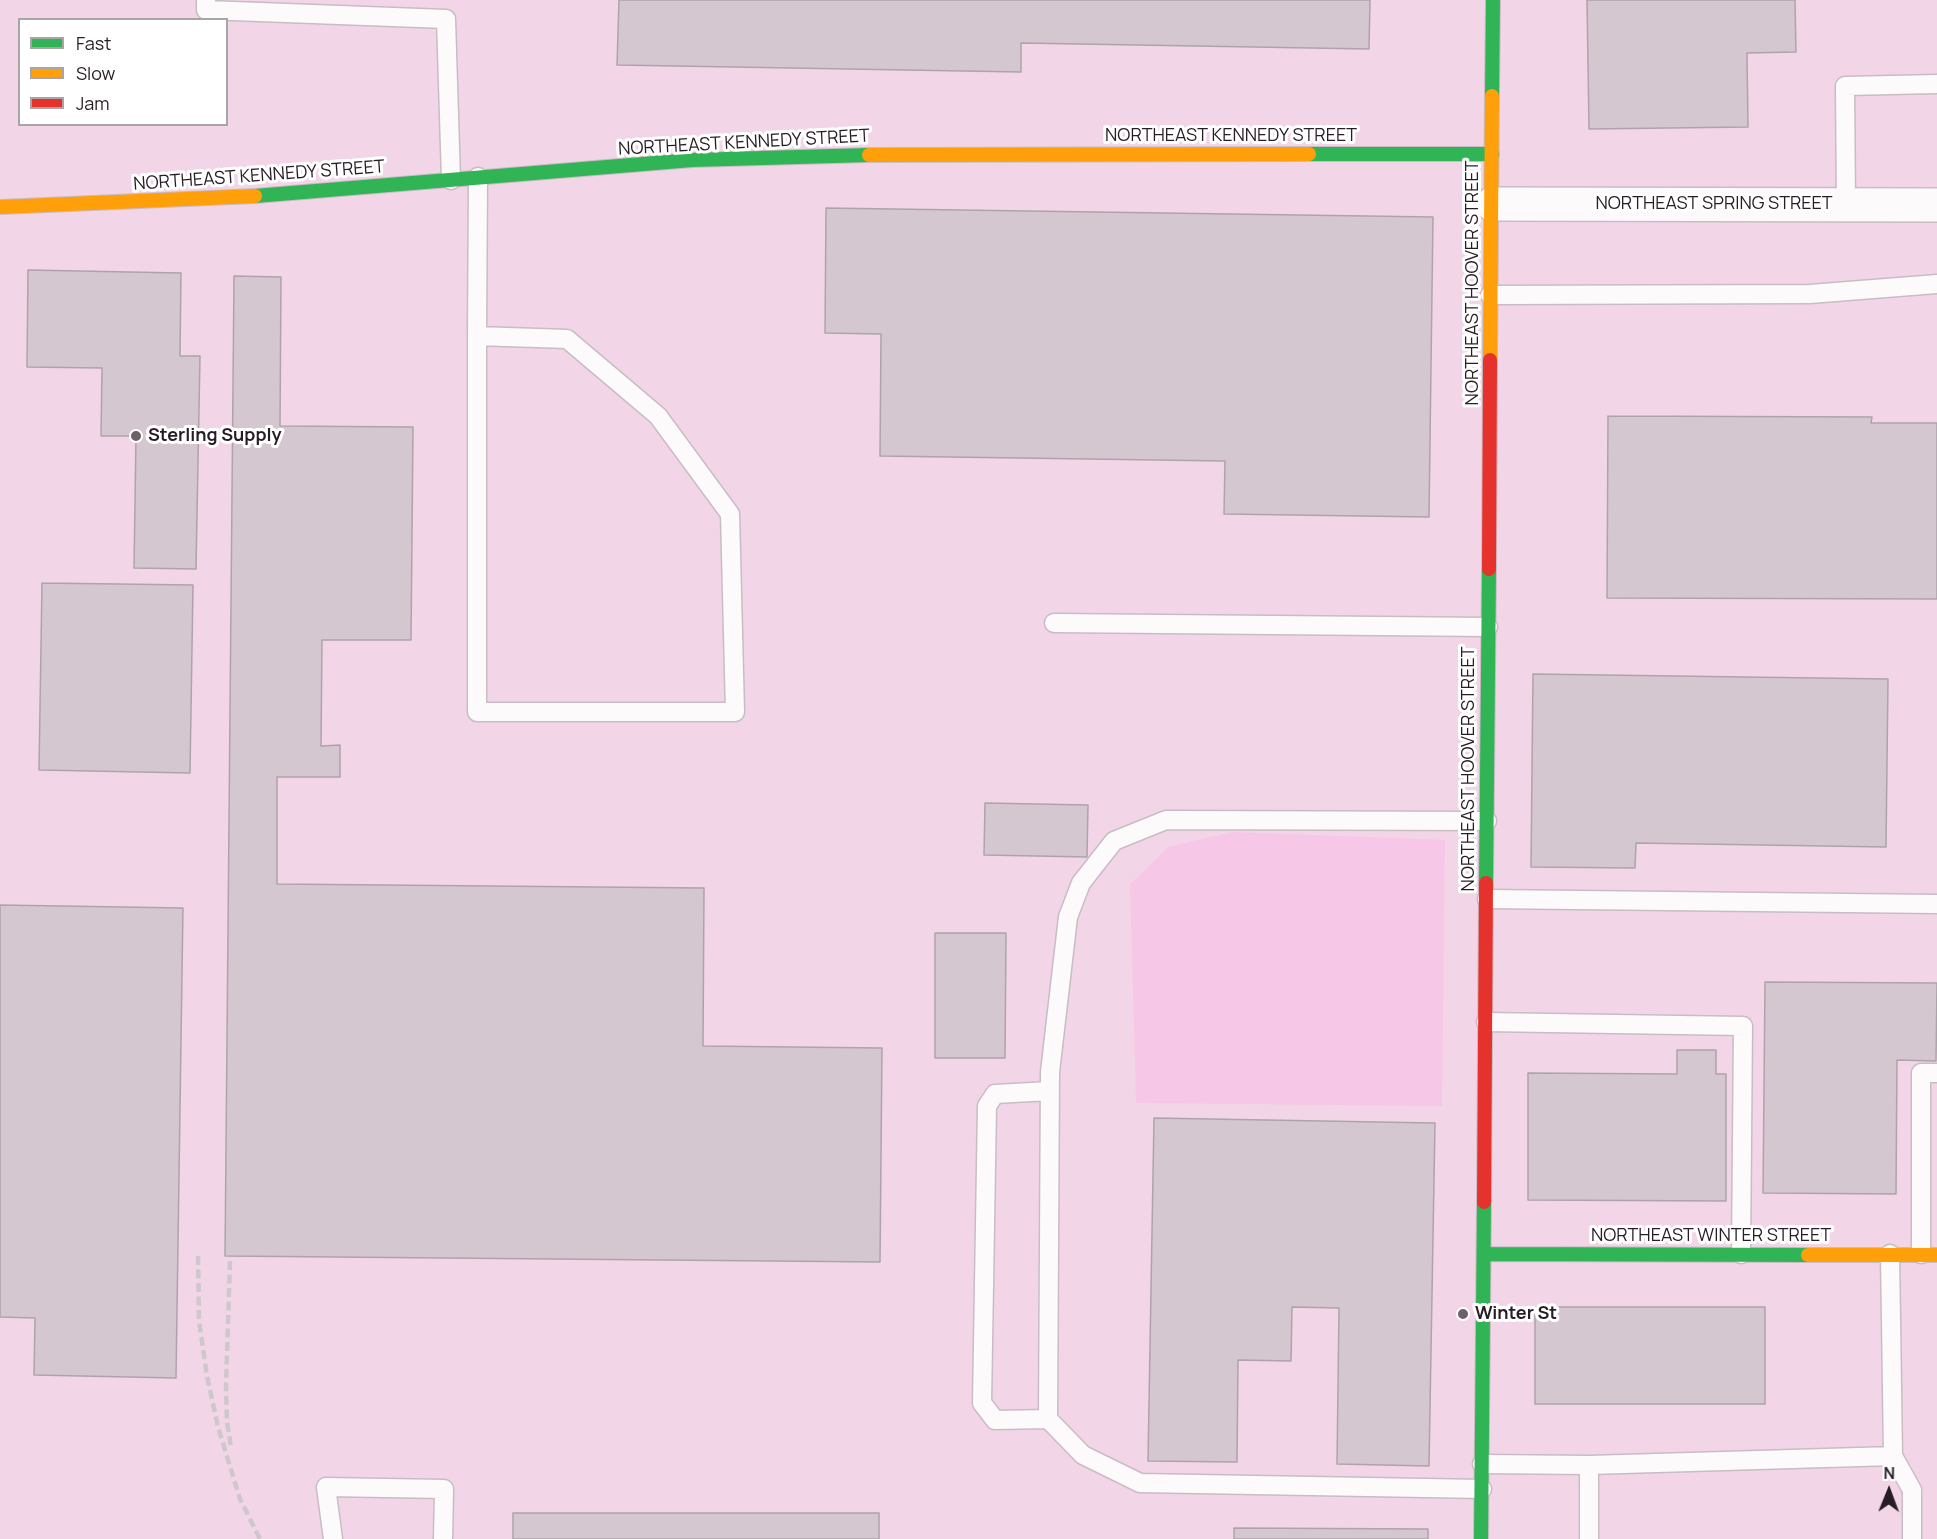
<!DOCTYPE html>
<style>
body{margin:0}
#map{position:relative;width:1937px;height:1539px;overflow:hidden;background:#f0e0ea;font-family:Manrope,sans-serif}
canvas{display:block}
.legend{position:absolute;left:18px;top:18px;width:210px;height:108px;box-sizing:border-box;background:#fff;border:2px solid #a9a5a7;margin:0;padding:8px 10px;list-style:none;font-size:18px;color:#271d24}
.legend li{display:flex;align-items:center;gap:12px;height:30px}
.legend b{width:30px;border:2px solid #a9a5a7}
.north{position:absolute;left:1859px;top:1461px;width:60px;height:60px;-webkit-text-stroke:4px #fff;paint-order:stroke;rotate:1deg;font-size:16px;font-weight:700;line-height:24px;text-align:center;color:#271d24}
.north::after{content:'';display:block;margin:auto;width:21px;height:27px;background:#271d24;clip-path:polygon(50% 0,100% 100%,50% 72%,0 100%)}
</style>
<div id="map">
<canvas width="1937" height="1539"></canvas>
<ul class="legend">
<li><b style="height:8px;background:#30b455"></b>Fast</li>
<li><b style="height:8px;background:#ff9f0a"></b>Slow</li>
<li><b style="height:8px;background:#e5322d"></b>Jam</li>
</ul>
<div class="north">N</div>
</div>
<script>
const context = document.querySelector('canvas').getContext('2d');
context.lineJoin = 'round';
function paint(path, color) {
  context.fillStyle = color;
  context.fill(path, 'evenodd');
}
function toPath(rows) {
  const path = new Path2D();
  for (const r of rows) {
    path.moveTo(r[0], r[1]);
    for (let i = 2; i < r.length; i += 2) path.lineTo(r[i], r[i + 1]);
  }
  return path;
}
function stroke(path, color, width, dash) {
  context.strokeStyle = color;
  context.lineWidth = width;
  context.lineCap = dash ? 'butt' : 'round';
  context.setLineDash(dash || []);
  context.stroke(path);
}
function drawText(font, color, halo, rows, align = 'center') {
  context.font = font + ' Manrope,sans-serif';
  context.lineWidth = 6;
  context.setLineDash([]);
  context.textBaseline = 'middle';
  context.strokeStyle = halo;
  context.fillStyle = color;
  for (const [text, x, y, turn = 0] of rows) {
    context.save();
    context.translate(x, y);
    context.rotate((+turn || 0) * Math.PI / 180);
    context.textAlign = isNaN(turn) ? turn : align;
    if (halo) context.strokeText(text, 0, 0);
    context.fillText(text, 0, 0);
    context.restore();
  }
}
const built = toPath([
 [0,0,1937,0,1937,1539,0,1539],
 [20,20,226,20,226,124,20,124]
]);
const green = toPath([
 [1233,832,1445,840,1442,1106,1136,1103,1130,884,1168,847]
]);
const building = toPath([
 [619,0,1370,0,1369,49,1021,43,1021,72,617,65,619,0],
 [1587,0,1795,0,1796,52,1747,53,1748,127,1589,129,1587,0],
 [826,208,1433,217,1429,517,1224,514,1225,461,880,456,881,334,825,333,826,208],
 [28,270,181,273,180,356,200,356,196,569,134,568,136,436,101,436,102,368,27,367,28,270],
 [234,276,281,277,280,426,413,427,411,640,322,640,321,746,340,745,340,777,277,777,277,884,704,888,703,1046,882,1048,880,1262,225,1256,234,276],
 [1608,416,1872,417,1871,423,1937,423,1937,599,1607,598,1608,416],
 [42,583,193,585,190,773,39,770,42,583],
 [1533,674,1888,679,1886,847,1636,843,1635,868,1531,867,1533,674],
 [985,803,1088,805,1087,857,984,855,985,803],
 [0,905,183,908,176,1378,34,1375,35,1318,0,1317,0,905],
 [935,933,1006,933,1005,1058,935,1058,935,933],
 [1765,982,1937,983,1936,1061,1897,1060,1896,1194,1763,1193,1765,982],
 [1677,1050,1716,1050,1716,1074,1726,1074,1726,1201,1528,1200,1528,1073,1677,1074,1677,1050],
 [1154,1118,1435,1123,1429,1466,1337,1464,1339,1308,1292,1307,1291,1361,1238,1360,1237,1462,1148,1461,1154,1118],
 [1535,1307,1765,1307,1765,1404,1535,1404,1535,1307],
 [513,1513,879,1513,879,1539,513,1539,513,1513],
 [1234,1528,1428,1529,1428,1539,1234,1539,1234,1528]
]);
const lane = toPath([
 [206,0,206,10,446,19,451,180],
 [1846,205,1845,86,1937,84],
 [1490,295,1810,294,1937,284],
 [477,336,567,339,658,416,730,514,735,712,477,712,477,336,478,177],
 [1054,623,1488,627],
 [1487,899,1937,904],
 [1486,1022,1743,1026,1741,1254],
 [1921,1254,1921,1073,1937,1073],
 [1048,1419,995,1420,982,1403,987,1106,995,1094,1050,1091],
 [1893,1456,1912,1490,1912,1539],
 [1482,1464,1589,1465,1893,1456,1890,1254],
 [1482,1489,1140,1483,1083,1455,1048,1419,1050,1072,1068,917,1081,883,1114,841,1166,820,1487,821],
 [333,1539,326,1487,444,1489,443,1539],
 [1589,1539,1589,1465]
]);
const street = toPath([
 [1492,204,1937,205]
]);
const fast = toPath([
 [1492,96,1493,0],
 [1309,154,1492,154],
 [255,196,692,160,869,155],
 [1486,883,1489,569],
 [1485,1254,1808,1255],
 [1481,1539,1484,1202]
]);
const slow = toPath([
 [869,155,1309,154],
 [0,207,255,196],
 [1490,360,1492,96],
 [1808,1255,1937,1255]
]);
const jam = toPath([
 [1489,569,1490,360],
 [1484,1202,1486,883]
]);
const rail = toPath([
 [198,1256,199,1321,207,1376,218,1427,240,1499,260,1539],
 [230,1261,226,1386,227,1422,231,1447]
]);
const markers = [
 [136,436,6,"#6d6169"],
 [1463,1314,6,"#6d6169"]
];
const streetNames = [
 ["NORTHEAST KENNEDY STREET",1231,136],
 ["NORTHEAST KENNEDY STREET",744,143,-3],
 ["NORTHEAST KENNEDY STREET",259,176,-4],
 ["NORTHEAST SPRING STREET",1714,204],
 ["NORTHEAST HOOVER STREET",1473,283,-90],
 ["NORTHEAST HOOVER STREET",1469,769,-90],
 ["NORTHEAST WINTER STREET",1711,1236]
];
const poiNames = [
 ["Sterling Supply",148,436],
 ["Winter St",1475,1314]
];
paint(built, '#f2d6e8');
paint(green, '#f7c7e7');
paint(building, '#d4c7cf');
stroke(building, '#afa3ab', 1.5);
stroke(lane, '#c9bcc4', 21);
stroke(street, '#c9bcc4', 36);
stroke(fast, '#c9bcc4', 16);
stroke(slow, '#c9bcc4', 16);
stroke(jam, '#c9bcc4', 16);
stroke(lane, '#fdfafc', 18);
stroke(street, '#fdfafc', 33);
stroke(fast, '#30b455', 14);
stroke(slow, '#ff9f0a', 14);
stroke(jam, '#e5322d', 14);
stroke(rail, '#cdc8cb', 4.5, [9, 4.5]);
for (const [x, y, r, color] of markers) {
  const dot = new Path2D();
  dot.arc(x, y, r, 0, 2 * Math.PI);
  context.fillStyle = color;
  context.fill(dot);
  stroke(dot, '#fff', 2);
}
drawText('18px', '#271d24', '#fff', streetNames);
drawText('bold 18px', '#271d24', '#fff', poiNames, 'left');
</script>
